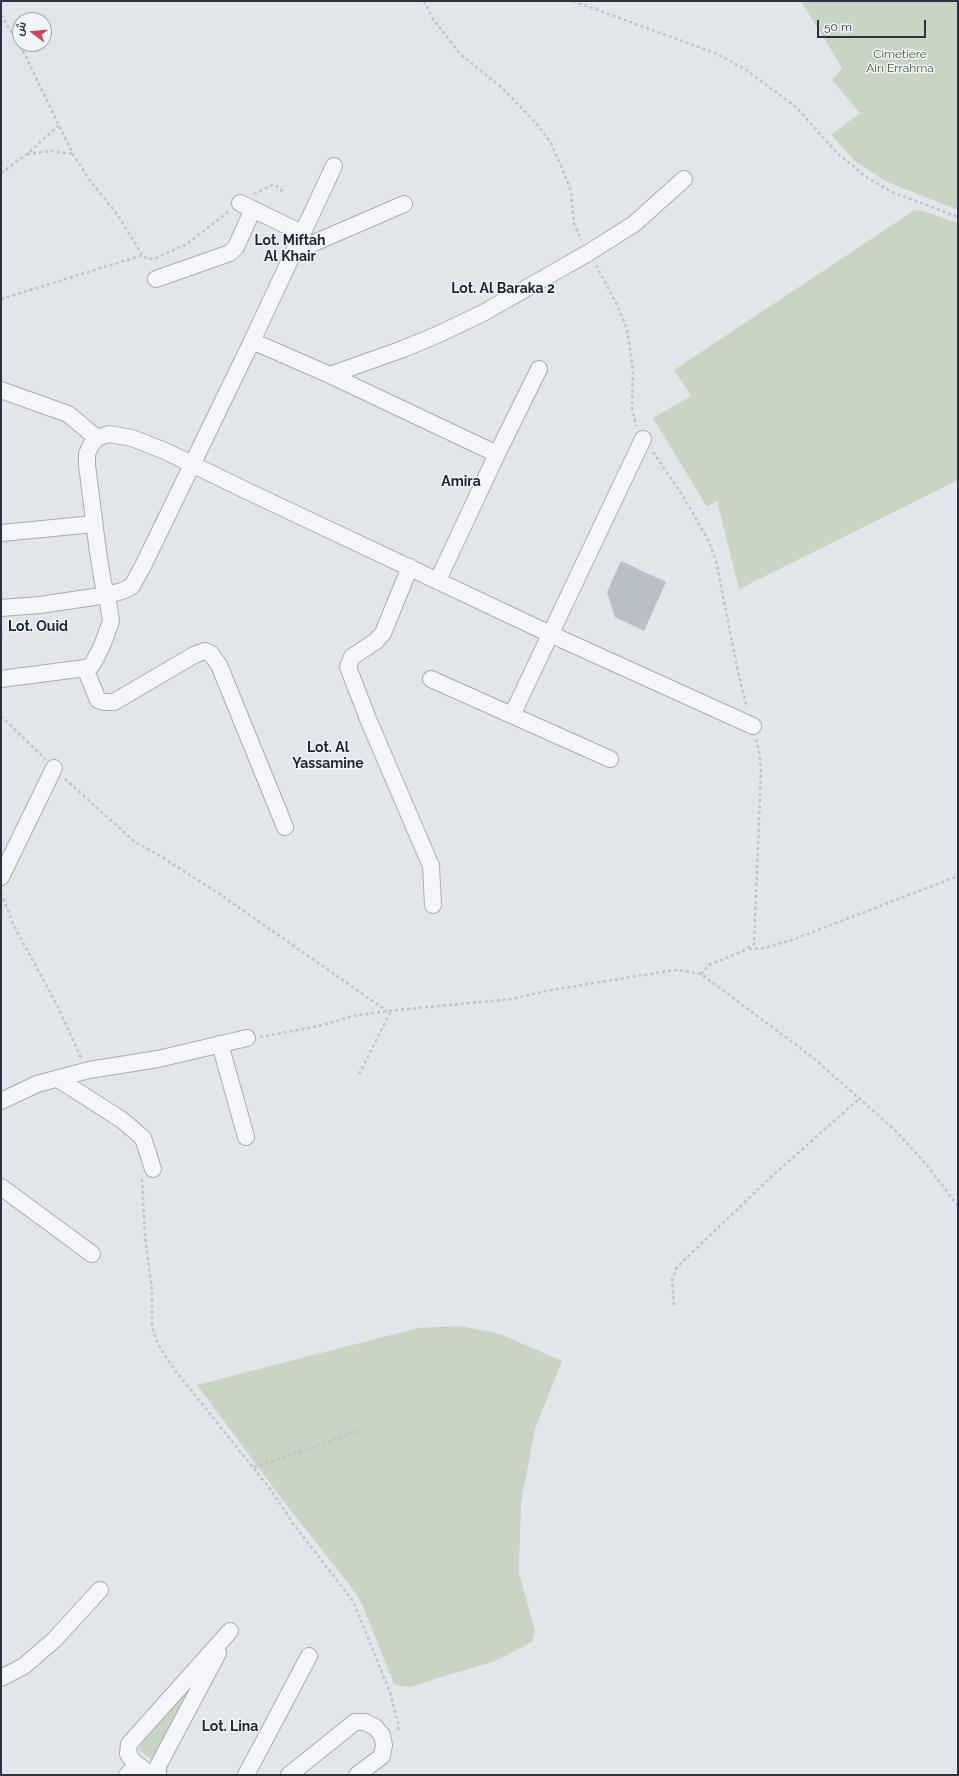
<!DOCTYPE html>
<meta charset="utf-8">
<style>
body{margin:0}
#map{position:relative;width:959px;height:1776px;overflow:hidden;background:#e2e6eb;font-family:Raleway,Cairo,sans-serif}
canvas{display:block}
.frame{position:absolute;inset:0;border:2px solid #293344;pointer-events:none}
.north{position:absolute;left:12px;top:12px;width:40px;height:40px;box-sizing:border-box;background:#f2f5f8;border:1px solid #a2a7b0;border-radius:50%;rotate:286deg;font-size:11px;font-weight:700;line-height:16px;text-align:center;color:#293344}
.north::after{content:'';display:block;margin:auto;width:14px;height:18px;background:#d3445a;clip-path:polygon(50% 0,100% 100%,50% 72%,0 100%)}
.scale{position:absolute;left:817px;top:20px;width:109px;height:18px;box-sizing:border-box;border:2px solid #293344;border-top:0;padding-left:5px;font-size:12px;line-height:14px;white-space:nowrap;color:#293344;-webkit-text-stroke:3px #f2f5f8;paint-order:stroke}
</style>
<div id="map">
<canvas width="959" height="1776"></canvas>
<div class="frame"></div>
<div class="north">ش</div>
<div class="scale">50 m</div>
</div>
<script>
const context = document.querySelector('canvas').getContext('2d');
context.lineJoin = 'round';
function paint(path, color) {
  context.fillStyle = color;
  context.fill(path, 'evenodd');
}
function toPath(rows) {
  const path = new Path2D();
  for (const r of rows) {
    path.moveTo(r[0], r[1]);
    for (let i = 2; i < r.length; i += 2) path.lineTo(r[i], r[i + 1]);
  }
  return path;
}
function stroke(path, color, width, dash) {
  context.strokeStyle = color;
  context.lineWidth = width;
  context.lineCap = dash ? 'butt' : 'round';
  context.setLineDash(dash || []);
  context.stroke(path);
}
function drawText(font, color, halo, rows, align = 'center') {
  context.font = font + ' Raleway,sans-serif';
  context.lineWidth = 3;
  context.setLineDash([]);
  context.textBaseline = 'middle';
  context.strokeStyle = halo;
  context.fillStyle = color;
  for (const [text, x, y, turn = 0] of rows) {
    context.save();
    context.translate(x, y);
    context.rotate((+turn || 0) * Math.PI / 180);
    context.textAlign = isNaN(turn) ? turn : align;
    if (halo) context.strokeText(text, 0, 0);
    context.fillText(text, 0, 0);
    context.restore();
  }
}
const green = toPath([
 [801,1,958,1,958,210,887,182,856,162,831,135,860,113,832,80,842,68],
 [920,210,958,223,958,480,739,589,717,501,707,507,653,418,691,396,674,370,913,211],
 [461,1326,500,1334,562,1361,535,1429,521,1503,519,1572,535,1632,532,1642,495,1661,409,1687,400,1686,394,1684,361,1602,351,1587,288,1507,197,1385,418,1328],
 [200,1673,152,1760,139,1750,142,1741]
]);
const building = toPath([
 [621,561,666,582,644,631,615,617,607,592]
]);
const path = toPath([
 [424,1,433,19,460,54,501,87,536,123,551,143,567,180,571,192,574,223,581,240],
 [573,1,715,53,745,69,796,107,836,152,866,177,892,192,958,217],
 [1,15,25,55,73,154,88,178,117,214,143,256,148,259,154,259,187,244,228,212],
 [27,154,52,151,73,154],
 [1,173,27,154,58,126],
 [254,194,272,185,279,187,284,194],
 [596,265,616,303,627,329,633,370,632,408,636,426],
 [1,299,143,255],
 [653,452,683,496,709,542,716,561,738,672,747,708],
 [1,716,45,759],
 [65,779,135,842,157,854,218,893,387,1011],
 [1,893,14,926,58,1007,81,1058],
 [749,949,764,948,792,940,958,876],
 [701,974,709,965,743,951,754,944,761,772,760,757,756,739],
 [260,1037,319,1026,353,1016,387,1011,511,999,551,990,662,972,678,970,701,974,811,1056,896,1131,925,1163,958,1206],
 [359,1074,391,1011],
 [142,1179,145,1237,152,1290,152,1327,158,1344,171,1365,271,1490,294,1525,353,1601,390,1692,399,1727,397,1731],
 [674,1305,672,1280,677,1267,772,1176,860,1098],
 [254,1467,362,1430]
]);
const minor = toPath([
 [240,203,302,233],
 [293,252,404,204],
 [156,279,230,253,236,247,253,209],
 [252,341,334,166],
 [330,375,403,349,439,334,483,313,588,253,634,224,684,179],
 [1,390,68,414,97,438],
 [497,454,539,369],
 [1,533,94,524],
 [410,567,383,633,376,641,352,657,348,667,368,719,431,866,433,905],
 [1,608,40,605,107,595,103,583,98,552,87,465,87,454,91,445,97,438,109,434,132,438,165,451,245,490,550,634,753,726],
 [85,668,98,700,104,702,114,702,194,655,205,651,211,654,219,665,285,827],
 [1,679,85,668,92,665,102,646,111,621,107,595,122,591,132,586,143,566,252,341,330,375,497,454,438,580],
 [431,679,610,759],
 [512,715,643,439],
 [1,877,54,768],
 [220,1044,246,1137],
 [58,1079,122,1120,143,1138,153,1169],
 [1,1101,37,1084,89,1070,158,1059,247,1038],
 [1,1187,92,1254],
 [1,1678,24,1666,54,1640,100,1590],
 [127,1775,138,1765],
 [151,1775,133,1761,128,1754,129,1744,230,1631],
 [158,1775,158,1766,218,1653],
 [246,1775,309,1656],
 [289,1775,355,1722,365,1722,375,1727,382,1735,384,1745,382,1756,357,1775]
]);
const parkNames = [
 ["Cimetière",900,54],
 ["Ain Errahma",900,68]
];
const quarterNames = [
 ["Lot. Miftah",290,241],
 ["Al Khair",290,257],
 ["Lot. Al Baraka 2",503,289],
 ["Amira",461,482],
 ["Lot. Ouid",38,627],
 ["Lot. Al",328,748],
 ["Yassamine",328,764],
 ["Lot. Lina",230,1727]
];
paint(green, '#c8d5c3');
paint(building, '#b9bfc9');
stroke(minor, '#a7adb6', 18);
stroke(path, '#c0c3ca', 2.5, [3, 3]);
stroke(minor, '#f5f6f9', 16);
drawText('12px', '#3e6036', '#f2f5f8', parkNames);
drawText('bold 14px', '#1b2435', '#f2f5f8', quarterNames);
</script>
